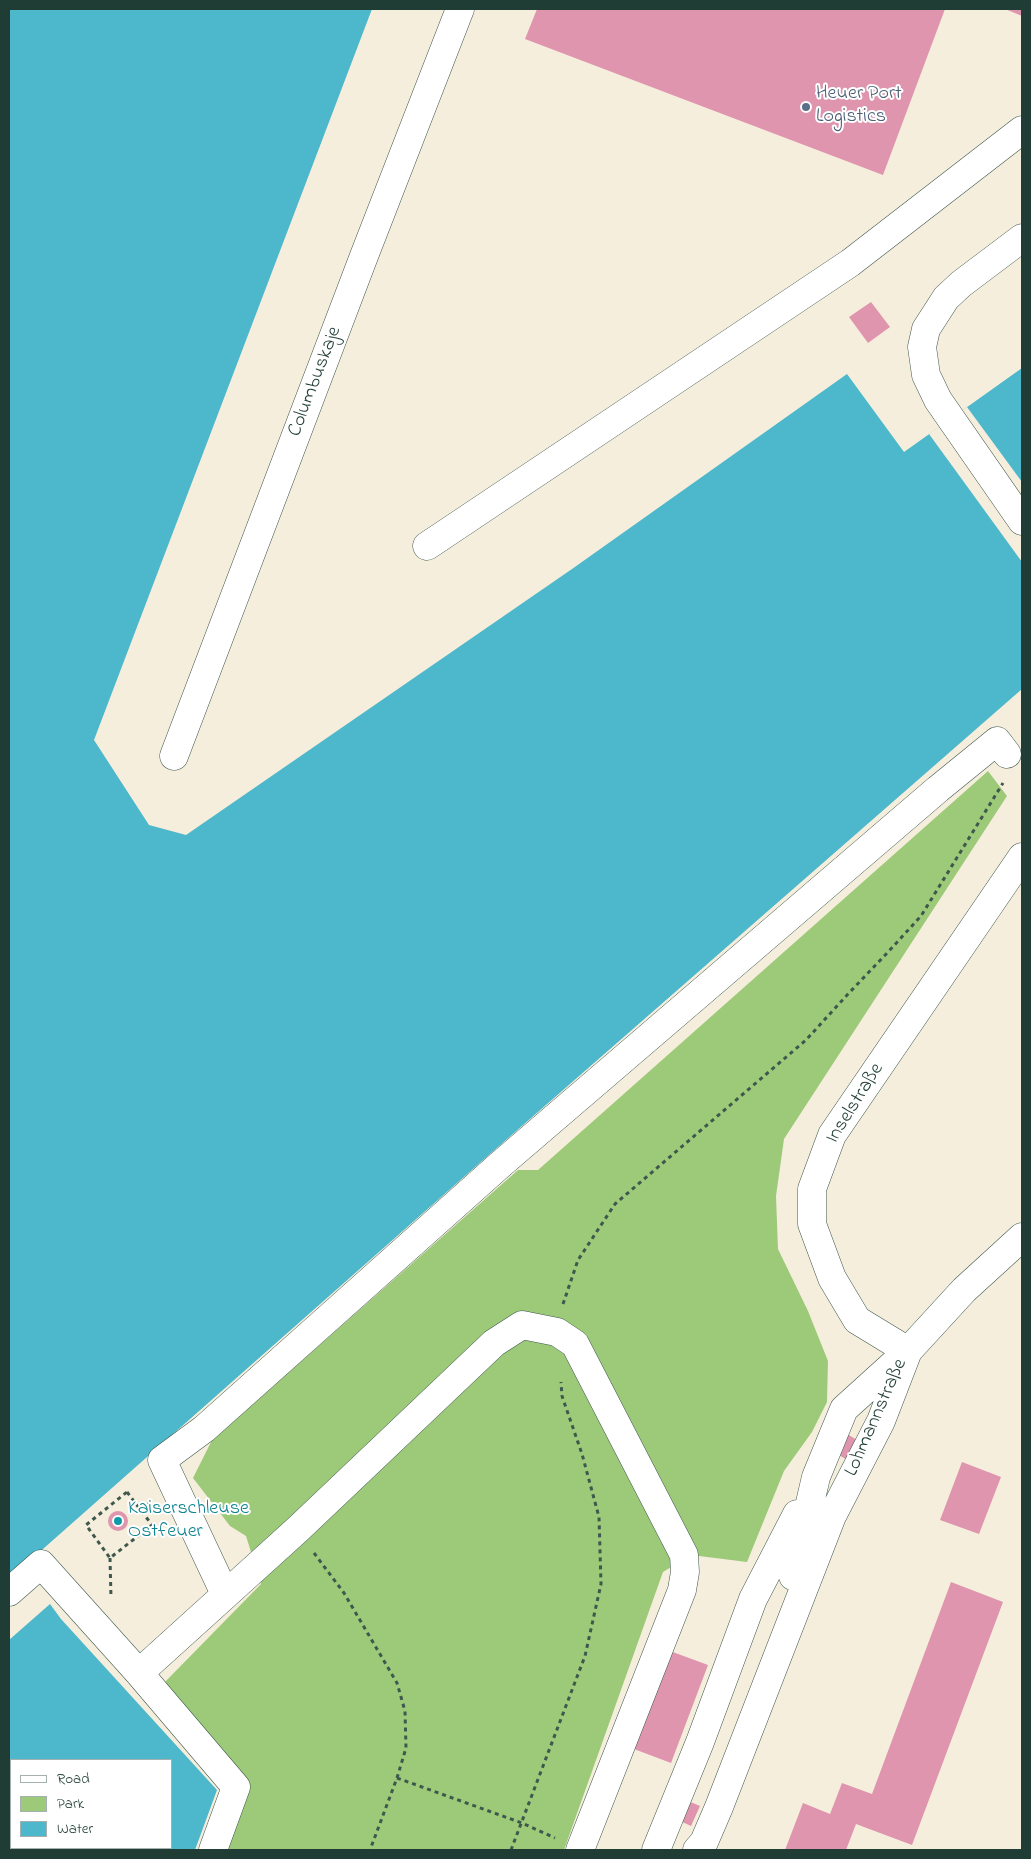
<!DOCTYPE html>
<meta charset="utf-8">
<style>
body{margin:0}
#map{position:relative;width:1031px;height:1859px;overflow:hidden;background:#f5eedc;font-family:"Indie Flower",sans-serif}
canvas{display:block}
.frame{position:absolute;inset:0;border:10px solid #1f3d34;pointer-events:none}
.legend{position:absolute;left:10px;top:1759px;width:162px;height:90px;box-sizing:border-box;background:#fff;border:1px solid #a5b1ae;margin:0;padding:6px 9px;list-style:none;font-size:15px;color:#1f3d34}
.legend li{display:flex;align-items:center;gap:10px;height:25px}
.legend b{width:25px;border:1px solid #a5b1ae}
</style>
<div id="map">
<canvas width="1031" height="1859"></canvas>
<div class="frame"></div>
<ul class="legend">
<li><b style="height:6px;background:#fff"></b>Road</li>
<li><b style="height:14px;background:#9dca78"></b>Park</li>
<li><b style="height:14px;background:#4db7cb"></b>Water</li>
</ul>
</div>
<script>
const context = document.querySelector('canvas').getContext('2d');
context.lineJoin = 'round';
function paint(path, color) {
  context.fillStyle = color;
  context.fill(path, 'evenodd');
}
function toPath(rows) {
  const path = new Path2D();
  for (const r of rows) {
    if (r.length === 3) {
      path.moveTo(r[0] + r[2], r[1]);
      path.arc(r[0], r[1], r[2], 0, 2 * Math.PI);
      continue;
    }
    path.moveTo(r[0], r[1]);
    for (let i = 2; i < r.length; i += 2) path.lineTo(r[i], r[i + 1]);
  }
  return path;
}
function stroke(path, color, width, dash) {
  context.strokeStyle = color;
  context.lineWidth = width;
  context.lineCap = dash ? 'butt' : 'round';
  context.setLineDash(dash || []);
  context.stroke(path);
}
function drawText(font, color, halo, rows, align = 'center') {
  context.font = font + ' "Indie Flower",sans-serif';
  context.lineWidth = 4;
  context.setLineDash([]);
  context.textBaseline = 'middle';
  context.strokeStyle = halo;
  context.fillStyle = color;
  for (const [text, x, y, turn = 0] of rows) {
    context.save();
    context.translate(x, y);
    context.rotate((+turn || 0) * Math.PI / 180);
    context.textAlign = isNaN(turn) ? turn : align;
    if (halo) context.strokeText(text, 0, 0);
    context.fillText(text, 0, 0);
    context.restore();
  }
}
const green = toPath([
 [988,771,1007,796,784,1139,776,1196,778,1249,808,1311,828,1361,827,1402,812,1432,784,1471,747,1562,691,1555,663,1572,564,1850,225,1850,250,1782,163,1684,261,1584,246,1536,230,1526,193,1478,212,1440,518,1170,538,1170]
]);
const water = toPath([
 [9,9,372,9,94,740,149,825,186,835,572,569,847,374,904,452,1022,368,1022,689,491,1153,9,1579],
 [50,1604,61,1619,217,1790,195,1850,9,1850,9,1640],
 [11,1760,171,1760,171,1848,11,1848]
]);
const pier = toPath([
 [967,407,1022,482,1022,562,929,434]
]);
const building = toPath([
 [537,9,945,9,883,175,525,39],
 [1005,9,1022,9,1022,16],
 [871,302,890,327,868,343,849,317],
 [847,1434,859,1441,849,1461,837,1454],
 [962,1462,1001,1477,979,1534,940,1520],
 [118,1521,10],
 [951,1582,1003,1602,912,1845,856,1824,846,1850,785,1850,803,1803,830,1814,842,1783,872,1794],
 [670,1651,708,1665,671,1763,634,1749],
 [688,1801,700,1806,691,1826,680,1821]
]);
const path = toPath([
 [563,1304,578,1260,615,1204,806,1040,848,994,889,951,921,916,1003,783],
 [127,1492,152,1525,110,1558,86,1525,127,1492],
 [139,1509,152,1502],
 [314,1553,344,1593,397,1683,405,1711,406,1748,397,1778,370,1850],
 [110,1558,111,1598],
 [397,1778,522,1823,555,1838],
 [511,1850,585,1656,601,1584,599,1517,582,1454,562,1396,561,1382]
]);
const minor = toPath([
 [1022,238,961,284,946,298,926,329,922,347,926,375,938,400,1022,521],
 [427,546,850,263,1022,130],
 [174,756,364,256,460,9],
 [908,1351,857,1320,832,1278,812,1224,812,1189,832,1135,1022,857],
 [793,1576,816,1477,844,1409,908,1351,964,1290,1022,1237],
 [9,1592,41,1564,139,1673,236,1787,213,1850],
 [225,1594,162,1460,204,1429,502,1163,938,789,997,741,1007,754],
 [139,1673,297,1530,494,1343,522,1325,557,1332,575,1344,684,1555,685,1572,682,1590,580,1850],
 [656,1850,700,1742,753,1599,797,1514],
 [697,1850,704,1842,719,1807,832,1516,881,1421,908,1351]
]);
const markers = [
 [806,107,5,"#5c6f8a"],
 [118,1521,5,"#0f9aa8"]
];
const serviceNames = [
 ["Heuer Port",816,95],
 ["Logistics",816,118]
];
const streetNames = [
 ["Columbuskaje",316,382,-69],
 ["Inselstraße",856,1104,-58],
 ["Lohmannstraße",877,1418,-66]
];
const cultureNames = [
 ["Kaiserschleuse",128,1510],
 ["Ostfeuer",128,1533]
];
paint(green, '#9dca78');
paint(water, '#4db7cb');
paint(pier, '#f5eedc');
paint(building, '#df95ad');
stroke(minor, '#3f584d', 29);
stroke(path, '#3f584d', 3, [4, 4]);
stroke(minor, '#fff', 28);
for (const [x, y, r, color] of markers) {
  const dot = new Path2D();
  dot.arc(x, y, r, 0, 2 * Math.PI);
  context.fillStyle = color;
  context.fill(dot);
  stroke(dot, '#fff', 2);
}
drawText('20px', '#4e5e75', '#fff', serviceNames, 'left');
drawText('20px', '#1f3d34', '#fff', streetNames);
drawText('20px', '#0d838f', '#fff', cultureNames, 'left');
</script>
